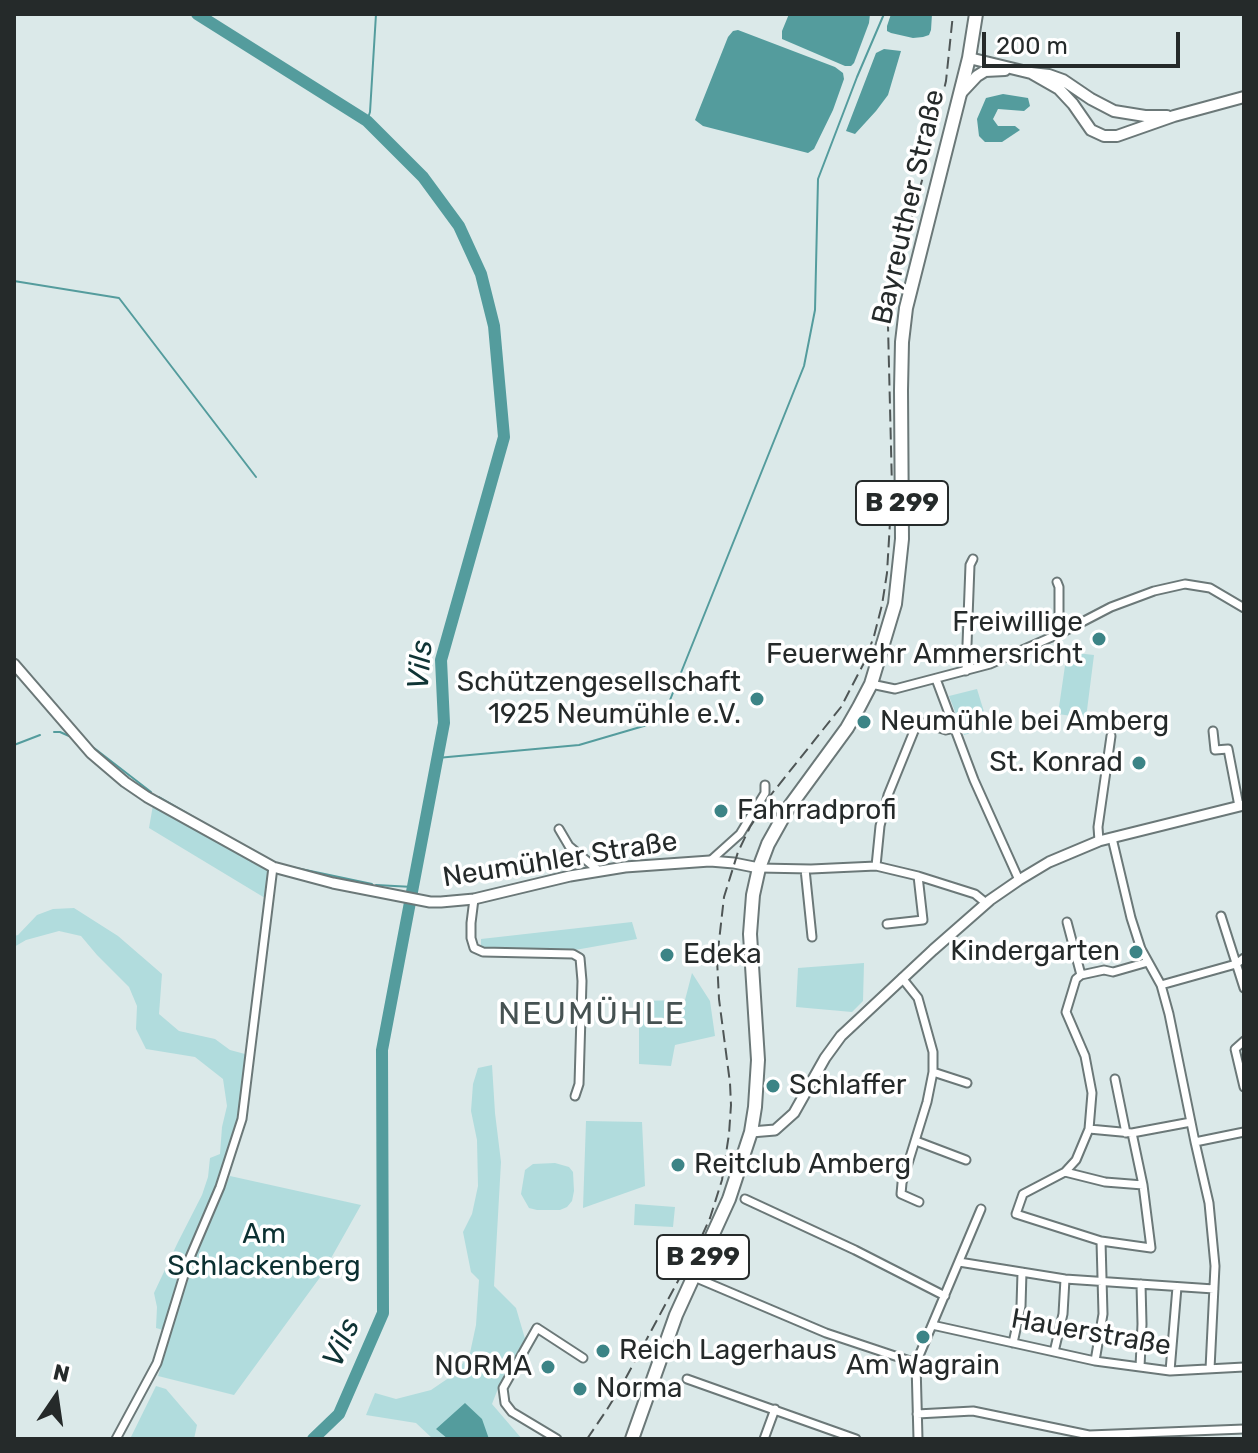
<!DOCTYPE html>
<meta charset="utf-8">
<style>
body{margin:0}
#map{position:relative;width:1258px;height:1453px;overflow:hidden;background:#dbe9e9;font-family:Rubik,sans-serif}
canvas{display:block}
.frame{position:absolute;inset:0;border:16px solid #252a2a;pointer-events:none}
.north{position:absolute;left:16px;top:1357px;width:80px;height:80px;-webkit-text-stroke:6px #fff;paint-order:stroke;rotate:13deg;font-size:22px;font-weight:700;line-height:32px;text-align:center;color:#252a2a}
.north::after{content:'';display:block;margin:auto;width:28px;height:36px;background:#252a2a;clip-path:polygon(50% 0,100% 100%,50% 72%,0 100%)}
.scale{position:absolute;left:982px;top:32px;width:198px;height:36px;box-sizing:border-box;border:4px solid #252a2a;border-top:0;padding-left:10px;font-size:24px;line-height:28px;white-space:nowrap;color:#252a2a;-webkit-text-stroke:6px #fff;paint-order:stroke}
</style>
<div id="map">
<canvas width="1258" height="1453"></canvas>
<div class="frame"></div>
<div class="north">N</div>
<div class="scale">200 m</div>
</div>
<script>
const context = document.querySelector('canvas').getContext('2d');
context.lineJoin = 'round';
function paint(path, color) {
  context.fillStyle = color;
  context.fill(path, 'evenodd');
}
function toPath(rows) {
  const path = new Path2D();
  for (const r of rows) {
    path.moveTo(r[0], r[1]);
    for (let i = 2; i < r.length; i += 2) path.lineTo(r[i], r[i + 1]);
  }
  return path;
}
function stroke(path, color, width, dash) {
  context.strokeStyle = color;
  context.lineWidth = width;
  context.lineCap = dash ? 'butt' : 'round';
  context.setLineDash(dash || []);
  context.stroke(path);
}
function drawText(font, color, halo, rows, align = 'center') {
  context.font = font + ' Rubik,sans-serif';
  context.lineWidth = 7;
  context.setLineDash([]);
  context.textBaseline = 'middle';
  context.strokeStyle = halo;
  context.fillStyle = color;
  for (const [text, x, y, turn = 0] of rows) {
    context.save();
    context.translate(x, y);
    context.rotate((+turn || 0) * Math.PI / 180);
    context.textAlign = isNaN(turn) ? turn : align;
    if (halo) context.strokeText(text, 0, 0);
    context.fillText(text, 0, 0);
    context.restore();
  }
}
const green = toPath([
 [1067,652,1094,655,1086,718,1058,714],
 [977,689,989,728,964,735,949,696],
 [153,805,269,871,265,898,149,828],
 [74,908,118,936,162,974,159,1014,179,1031,215,1039,230,1050,245,1054,246,1073,242,1108,233,1147,186,1257,175,1299,163,1330,156,1328,157,1307,154,1293,178,1242,202,1195,208,1177,210,1158,220,1154,222,1127,227,1106,223,1079,195,1057,146,1049,136,1029,137,1006,129,987,97,955,81,936,59,931,26,940,14,947,14,936,18,935,37,915,53,909],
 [632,922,637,939,575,950,481,947,481,939],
 [864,963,863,1001,852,1012,796,1007,798,968],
 [692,973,710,1001,715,1036,675,1045,671,1066,639,1064,639,1001,685,1000],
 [492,1065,495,1113,501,1162,494,1286,516,1308,526,1342,499,1386,492,1404,522,1439,433,1439,416,1423,366,1415,375,1393,396,1399,431,1390,456,1373,470,1353,476,1325,479,1280,471,1272,463,1232,472,1214,478,1186,477,1140,471,1111,473,1084,478,1068],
 [586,1121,642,1122,645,1186,583,1208],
 [555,1163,569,1167,573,1172,574,1191,572,1201,567,1207,560,1210,537,1210,529,1208,521,1194,525,1170,533,1164],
 [230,1176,361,1205,321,1276,234,1395,158,1376,196,1251],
 [635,1204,675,1207,673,1227,634,1225],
 [156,1386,166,1389,197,1425,194,1439,130,1439]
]);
const water = toPath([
 [789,14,870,14,869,23,854,63,851,66,845,66,782,39,782,31],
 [891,14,932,14,931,30,929,35,923,37,913,38,891,33,887,31,887,26],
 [738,30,835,67,843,73,844,79,833,110,814,149,808,153,703,126,695,120,728,37,733,31],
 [884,49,901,51,888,95,876,111,855,134,846,131,876,53],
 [1003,94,1028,98,1030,106,1024,111,998,109,993,119,998,126,1015,126,1020,130,1002,142,985,142,979,136,977,119,986,98],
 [465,1403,482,1419,489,1439,448,1439,436,1429]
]);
const stream = toPath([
 [367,121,370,112,376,14],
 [14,281,119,298,256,477],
 [54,732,60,732,69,736],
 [14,745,40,735],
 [94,748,151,792],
 [437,758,579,745,654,723,664,715,804,366,815,310,818,179,857,77,884,14],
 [159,797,237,842],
 [282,865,372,884],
 [376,885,413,887]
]);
const river = toPath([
 [197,14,367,121,423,177,459,226,481,274,494,326,504,437,441,660,444,723,382,1050,383,1313,339,1414,313,1439]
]);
const minor = toPath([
 [1057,582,1059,587,1059,625,1061,633],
 [966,671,970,565,973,559],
 [936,679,974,780,1019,880],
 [871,684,895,689,990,664,1061,633,1111,607,1154,591,1185,584,1210,588,1244,608],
 [1213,731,1215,750,1228,749,1239,806],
 [559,829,569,846,599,871],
 [1112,838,1131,918,1141,949,1161,985,1169,1014,1195,1142,1209,1203,1215,1266,1210,1369],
 [1099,841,1098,827,1111,736],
 [710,861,740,834,765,793,765,785],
 [876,866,880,826,888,795,914,731,919,724,924,723,946,730,955,728],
 [759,868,811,869,876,866,918,876,975,894,986,903],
 [805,869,812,937],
 [474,899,471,923,471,938,474,948,483,952,573,954,580,958,582,981,579,1084,575,1096],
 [1221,916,1244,988],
 [1067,922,1081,975],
 [887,924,923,920,918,876],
 [902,978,918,998,933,1052,933,1072,927,1102,902,1183,901,1194,919,1202],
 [1161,985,1236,964,1244,958],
 [1244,1041,1235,1049,1244,1087],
 [933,1072,967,1083],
 [1115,1079,1126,1133],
 [1089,1129,1132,1133,1191,1122],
 [1132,1133,1143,1185],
 [916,1141,966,1160],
 [1195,1142,1244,1132],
 [1065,1172,1076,1160,1089,1129,1092,1093,1085,1056,1066,1012,1076,979,1081,975,1104,970,1113,972,1148,962],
 [745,1199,855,1250,945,1296],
 [959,1262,1065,1279,1214,1289],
 [694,1277,826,1333,916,1363],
 [932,1325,1095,1361,1170,1371,1244,1367],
 [1013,1343,1021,1306,1022,1272],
 [1054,1352,1063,1314,1065,1279],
 [1095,1361,1103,1314,1101,1241,1016,1214,1023,1194,1065,1172,1105,1182,1143,1185,1151,1248,1101,1241],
 [1140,1367,1142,1324,1141,1284],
 [1170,1371,1177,1287],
 [687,1379,856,1439],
 [917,1414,973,1411,1089,1435,1244,1429],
 [116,1439,157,1363,188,1262,220,1187,242,1119,273,867],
 [557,1439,512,1412,505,1403,503,1388,537,1328,583,1358],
 [764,1439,775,1409],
 [918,1439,916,1363,981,1209]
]);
const tertiary = toPath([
 [14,664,91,753,125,782,147,797,273,867,333,883,430,902,441,902,474,899,570,876,625,867,710,861,734,863,759,868],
 [751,1132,775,1130,794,1113,825,1058,841,1036,933,950,990,900,1019,880,1049,862,1099,841,1244,805]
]);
const secondary = toPath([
 [969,58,1031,73,1049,75,1063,80,1091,99,1114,111,1145,116,1167,116],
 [1031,73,1059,89,1073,104,1091,130,1104,136,1117,136,1174,116,1244,97],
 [962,92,977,76,985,71,1005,70]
]);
const primary = toPath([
 [632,1439,676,1315,729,1199,751,1132,755,1107,758,1060,750,934,753,895,759,868,768,844,787,810,847,728,859,707,871,684,895,604,902,539,901,390,902,342,906,308,969,58,976,14]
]);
const rail = toPath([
 [587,1439,606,1411,621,1387,700,1240,710,1218,722,1180,729,1134,731,1105,730,1083,719,999,717,959,724,897,738,852,750,827,770,796,841,707,865,661,874,636,882,605,887,573,892,488,888,326,889,308,896,272,925,170,946,81,953,14]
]);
const markers = [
 [1099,639,8,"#3c8486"],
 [757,699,8,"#3c8486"],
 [864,722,8,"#3c8486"],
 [1139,763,8,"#3c8486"],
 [721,811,8,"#3c8486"],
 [1136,952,8,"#3c8486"],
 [667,955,8,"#3c8486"],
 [773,1086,8,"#3c8486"],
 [678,1165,8,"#3c8486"],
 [923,1337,8,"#3c8486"],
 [603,1351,8,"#3c8486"],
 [548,1367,8,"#3c8486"],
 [580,1389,8,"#3c8486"]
];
const shields = [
 [902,503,92],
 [703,1257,92]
];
const shieldNames = [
 ["B 299",902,503],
 ["B 299",703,1257]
];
const streetNames = [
 ["Bayreuther Straße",909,207,-77],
 ["Neumühler Straße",560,860,-9],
 ["Hauerstraße",1091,1333,10]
];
const poiNames = [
 ["Freiwillige",1083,623,"right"],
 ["Feuerwehr Ammersricht",1083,655,"right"],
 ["Schützengesellschaft",741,683,"right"],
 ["1925 Neumühle e.V.",741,715,"right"],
 ["Neumühle bei Amberg",880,722],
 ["St. Konrad",1123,763,"right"],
 ["Fahrradprofi",737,811],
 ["Kindergarten",1120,952,"right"],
 ["Edeka",683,955],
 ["Schlaffer",789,1086],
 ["Reitclub Amberg",694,1165],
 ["Reich Lagerhaus",619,1351],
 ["Am Wagrain",923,1366,"center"],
 ["NORMA",532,1367,"right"],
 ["Norma",596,1389]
];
const parkNames = [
 ["Am",264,1235],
 ["Schlackenberg",264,1267]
];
const waterNames = [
 ["Vils",421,665,-85],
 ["Vils",342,1343,-66]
];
const quarterNames = [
 ["NEUMÜHLE",592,1015]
];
paint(green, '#b1dcdd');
paint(water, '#549c9d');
stroke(stream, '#549c9d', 2);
stroke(river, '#549c9d', 12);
stroke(minor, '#6b7878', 11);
stroke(tertiary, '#6b7878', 13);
stroke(secondary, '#6b7878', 14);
stroke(primary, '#6b7878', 16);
stroke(minor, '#fff', 7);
stroke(tertiary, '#fff', 9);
stroke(secondary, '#fff', 10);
stroke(primary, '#fff', 12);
stroke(rail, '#4f5656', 2, [12, 6]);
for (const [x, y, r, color] of markers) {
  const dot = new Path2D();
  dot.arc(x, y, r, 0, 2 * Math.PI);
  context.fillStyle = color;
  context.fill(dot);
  stroke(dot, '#fff', 3);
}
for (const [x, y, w] of shields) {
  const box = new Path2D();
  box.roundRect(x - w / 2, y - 22, w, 44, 6);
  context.fillStyle = '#fff';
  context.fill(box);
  stroke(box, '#252a2a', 2);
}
drawText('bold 26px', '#252a2a', null, shieldNames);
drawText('28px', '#252a2a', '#fff', streetNames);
drawText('28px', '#252a2a', '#fff', poiNames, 'left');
drawText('28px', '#0b3031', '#fff', parkNames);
drawText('italic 30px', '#0f3435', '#fff', waterNames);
context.letterSpacing = '2px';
drawText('32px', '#465252', '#fff', quarterNames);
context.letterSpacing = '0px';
</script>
